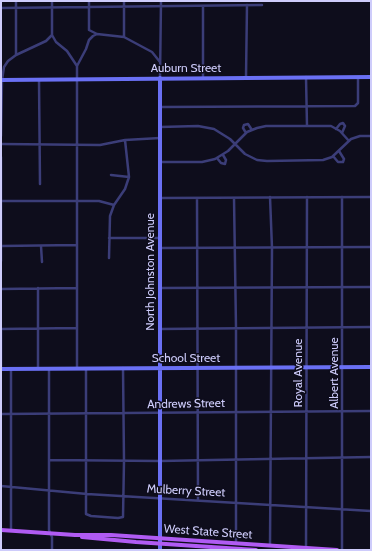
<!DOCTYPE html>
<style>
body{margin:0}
#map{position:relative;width:372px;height:551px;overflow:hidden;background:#0e0d1c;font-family:Cabin,sans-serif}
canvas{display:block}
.frame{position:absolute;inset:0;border:2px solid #ceccfb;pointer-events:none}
</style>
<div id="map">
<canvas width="372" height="551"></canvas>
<div class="frame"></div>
</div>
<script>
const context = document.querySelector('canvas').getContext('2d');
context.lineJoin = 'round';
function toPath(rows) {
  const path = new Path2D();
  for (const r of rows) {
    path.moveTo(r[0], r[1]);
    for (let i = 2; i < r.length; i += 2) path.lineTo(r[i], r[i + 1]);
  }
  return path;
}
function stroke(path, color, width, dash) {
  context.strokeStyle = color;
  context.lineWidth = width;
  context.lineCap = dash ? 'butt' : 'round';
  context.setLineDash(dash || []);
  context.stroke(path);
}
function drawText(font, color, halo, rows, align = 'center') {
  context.font = font + ' Cabin,sans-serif';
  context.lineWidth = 3;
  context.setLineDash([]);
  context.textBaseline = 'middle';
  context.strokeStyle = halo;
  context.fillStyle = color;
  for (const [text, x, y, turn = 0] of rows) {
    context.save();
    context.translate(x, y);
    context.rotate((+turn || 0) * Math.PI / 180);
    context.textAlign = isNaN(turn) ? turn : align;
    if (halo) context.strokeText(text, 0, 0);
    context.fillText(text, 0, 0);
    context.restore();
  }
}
const street = toPath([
 [203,6,203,78],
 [1,8,262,5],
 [97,34,124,37,152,52,160,62],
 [52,35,52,1],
 [124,37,124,1],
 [16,55,16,1],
 [77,66,86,49,89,40,93,36,97,34,89,30,89,1],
 [246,77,247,5],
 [306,77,307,126],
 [160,78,161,1],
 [39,80,40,184],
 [161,107,355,106,358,103,358,77],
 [160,127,198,126,214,129,230,139,245,154,257,160,267,161,323,160,332,157,351,139,360,136,371,136],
 [336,129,340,124,343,123,345,126,342,133],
 [246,133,243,128,244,125,248,124,252,130],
 [1,136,2,80,4,67,8,61,16,55,46,41,52,35,56,42,67,51,77,66,77,368],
 [1,144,100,145,125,140,160,138],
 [333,156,338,162,343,162,344,159,339,151],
 [1,157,1,261],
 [217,158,221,163,225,164,226,160,223,155],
 [160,162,202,162,215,159,228,151,247,132,257,128,266,126,331,126,340,131,349,141],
 [111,175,129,177],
 [270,197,272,248,270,545],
 [342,197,342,550],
 [161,198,371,197],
 [197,198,198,500],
 [234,198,236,328,236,543],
 [1,201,99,201,114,205],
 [109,238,160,238],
 [1,246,77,245],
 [41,246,42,262],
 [160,248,371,247],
 [109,258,110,216,114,205,125,189,129,177,125,140],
 [38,288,38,369],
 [160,288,371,287],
 [1,289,77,288],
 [1,329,77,328],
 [160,329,371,327],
 [1,331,1,369],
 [49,369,49,530,52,537,52,550],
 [86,369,86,514,91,516,118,518,123,517,124,461,123,368],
 [1,414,371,411],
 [49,460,160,461,371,457],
 [1,486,87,494,371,511],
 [11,531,11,369],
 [306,550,307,197]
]);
const secondary = toPath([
 [1,80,371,77],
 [1,369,371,367],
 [160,550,160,78]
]);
const primary = toPath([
 [1,530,75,535,111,535,337,550],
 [82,537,136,542,256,550]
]);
const streetNames = [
 ["Auburn Street",186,68],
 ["North Johnston Avenue",150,272,-90],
 ["School Street",186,358],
 ["Royal Avenue",298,373,-90],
 ["Albert Avenue",334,373,-90],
 ["Andrews Street",186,404,-1],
 ["Mulberry Street",186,491,3],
 ["West State Street",208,532,4]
];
stroke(street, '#3b3d78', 2.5);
stroke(secondary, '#6a70f4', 4);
stroke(primary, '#b05bf3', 4);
drawText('12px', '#ceccfb', '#0e0d1c', streetNames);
</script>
